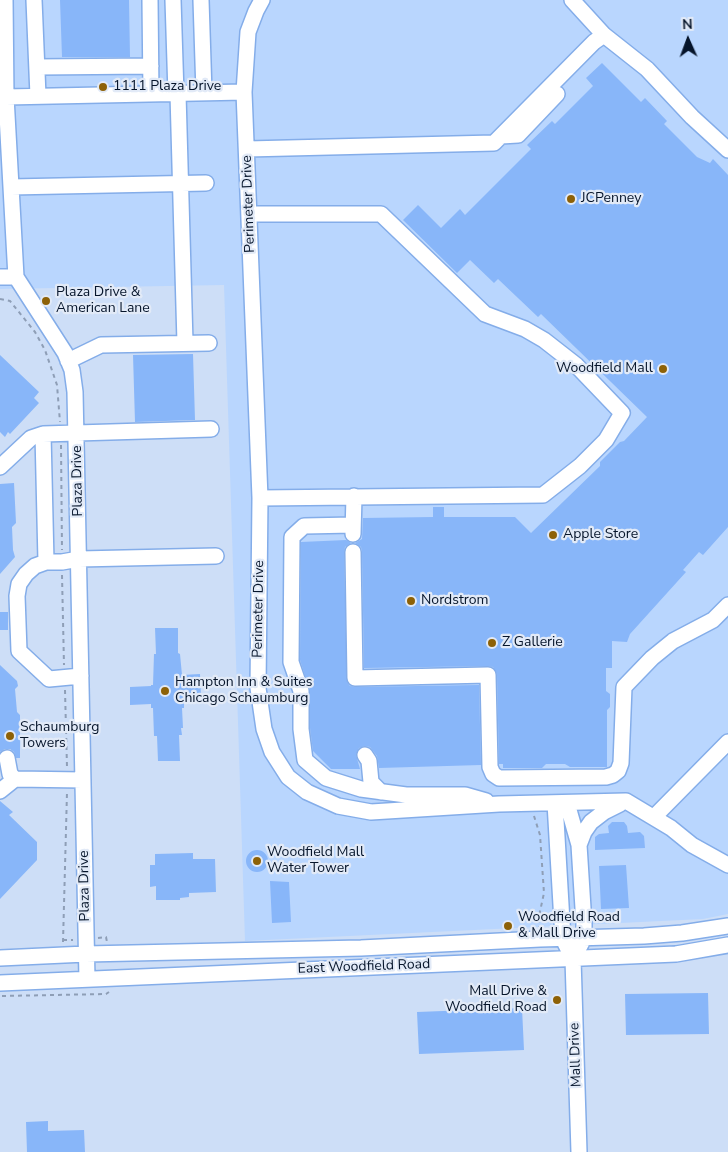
<!DOCTYPE html>
<style>
body{margin:0}
#map{position:relative;width:728px;height:1152px;overflow:hidden;background:#cddef7;font-family:"Nunito Sans",sans-serif}
canvas{display:block}
.north{position:absolute;left:663px;top:15px;width:50px;height:50px;-webkit-text-stroke:4px #e2eaf7;paint-order:stroke;rotate:358deg;font-size:14px;font-weight:700;line-height:20px;text-align:center;color:#06152b}
.north::after{content:'';display:block;margin:auto;width:18px;height:22px;background:#06152b;clip-path:polygon(50% 0,100% 100%,50% 72%,0 100%)}
</style>
<div id="map">
<canvas width="728" height="1152"></canvas>
<div class="north">N</div>
</div>
<script>
const context = document.querySelector('canvas').getContext('2d');
context.lineJoin = 'round';
function paint(path, color) {
  context.fillStyle = color;
  context.fill(path, 'evenodd');
}
function toPath(rows) {
  const path = new Path2D();
  for (const r of rows) {
    if (r.length === 3) {
      path.moveTo(r[0] + r[2], r[1]);
      path.arc(r[0], r[1], r[2], 0, 2 * Math.PI);
      continue;
    }
    path.moveTo(r[0], r[1]);
    for (let i = 2; i < r.length; i += 2) path.lineTo(r[i], r[i + 1]);
  }
  return path;
}
function stroke(path, color, width, dash) {
  context.strokeStyle = color;
  context.lineWidth = width;
  context.lineCap = dash ? 'butt' : 'round';
  context.setLineDash(dash || []);
  context.stroke(path);
}
function drawText(font, color, halo, rows, align = 'center') {
  context.font = font + ' "Nunito Sans",sans-serif';
  context.lineWidth = 4.5;
  context.setLineDash([]);
  context.textBaseline = 'middle';
  context.strokeStyle = halo;
  context.fillStyle = color;
  for (const [text, x, y, turn = 0] of rows) {
    context.save();
    context.translate(x, y);
    context.rotate((+turn || 0) * Math.PI / 180);
    context.textAlign = isNaN(turn) ? turn : align;
    if (halo) context.strokeText(text, 0, 0);
    context.fillText(text, 0, 0);
    context.restore();
  }
}
const built = toPath([
 [0,0,728,0,728,914,703,919,245,941,224,285,0,289]
]);
const building = toPath([
 [60,0,129,0,130,57,62,57],
 [602,63,641,102,645,98,667,121,664,124,697,157,710,163,713,159,728,175,728,527,703,555,699,552,683,570,686,572,630,634,627,642,612,641,612,668,606,668,606,691,610,694,610,707,607,710,607,767,570,767,565,764,546,764,542,768,503,768,503,764,499,764,497,675,493,667,488,666,364,668,362,552,361,547,355,543,362,539,363,518,433,517,433,507,444,507,444,517,515,517,531,533,600,466,600,462,620,442,624,441,647,417,541,314,538,317,498,279,494,283,470,260,457,273,403,220,418,205,441,228,460,209,465,215,531,149,527,145,552,121,555,124,593,86,586,78],
 [193,354,195,420,135,422,133,355],
 [0,355,39,392,34,398,39,403,10,434,8,432,5,437,0,432],
 [14,483,16,523,12,527,13,550,15,557,0,574,0,484],
 [346,540,351,543,345,547,344,552,347,682,350,686,355,687,479,685,481,765,379,768,377,756,370,747,365,746,359,748,356,755,360,769,331,769,313,751,310,728,310,691,300,660,301,542],
 [0,612,8,612,8,630,0,630],
 [155,628,178,628,178,653,180,654,182,675,200,674,201,697,184,697,184,708,182,708,183,728,181,728,182,735,179,735,180,761,158,761,157,736,154,736,153,708,151,708,151,704,130,705,130,687,151,686,151,685,153,685,154,654,156,654],
 [0,665,17,681,18,686,15,689,17,712,20,715,20,758,16,758,14,752,10,749,5,749,0,752],
 [0,801,13,812,9,815,37,842,37,860,0,899],
 [612,822,624,822,627,826,628,833,640,832,644,836,645,848,595,850,595,837,599,834,609,833,608,826],
 [257,861,11],
 [193,853,193,859,215,859,216,892,189,893,189,897,180,898,180,900,156,900,156,886,150,887,150,865,155,865,155,854],
 [626,865,629,908,601,909,599,866],
 [270,881,289,882,291,922,272,923],
 [708,993,709,1034,626,1035,625,994],
 [522,1008,524,1050,419,1054,417,1012],
 [48,1121,48,1131,84,1130,85,1152,27,1152,26,1122]
]);
const path = toPath([
 [0,299,10,301,35,332,45,350,57,385,60,422],
 [61,445,62,550],
 [62,575,64,665],
 [65,690,67,767],
 [534,816,540,835,544,893,539,916,539,927],
 [98,938,106,937,107,942],
 [63,940,73,940],
 [63,942,67,792],
 [2,996,106,994,109,992]
]);
const minor = toPath([
 [5,0,6,97,16,277,65,353,72,370,75,392,87,979],
 [34,0,38,96],
 [150,0,151,94],
 [173,0,176,94],
 [201,0,204,93],
 [262,0,256,11,248,32,244,92,260,498,258,688,264,729,272,752,288,777,307,792,338,806,371,812,499,804,626,801,671,828,692,845,728,865],
 [572,0,604,35,647,69,692,117,728,150],
 [37,67,151,66],
 [178,94,185,343],
 [6,97,244,92],
 [501,136,518,135,557,94],
 [247,149,494,143,594,42,604,35],
 [11,187,206,183],
 [249,214,381,214,485,314,525,329,544,340,576,365,622,413,606,440,580,466,543,495,260,498],
 [0,277,16,277],
 [68,361,101,345,209,343],
 [0,467,31,438,43,434],
 [353,525,304,526,292,537,291,662,301,691,301,729,305,760,326,778,361,789,406,795,465,795,486,801],
 [353,534,354,496],
 [353,552,355,678,488,675,490,767,493,774,499,778,606,777,613,775,618,771,621,763,624,687,652,658,673,641,713,620,728,605],
 [46,562,43,434,211,429],
 [81,676,49,679,19,651,17,596,19,584,26,574,35,566,46,562,62,562,79,559,216,556],
 [365,755,369,761,371,782,381,792],
 [7,758,10,774,15,779,83,780],
 [0,791,15,779],
 [555,803,563,939,573,959,579,1152],
 [567,803,579,845,584,924,584,938,580,946],
 [654,817,728,742],
 [579,845,584,832,591,822,604,812,620,804],
 [0,958,86,954,361,948,540,939,644,936,682,933,728,926],
 [0,983,676,954,728,945]
]);
const markers = [
 [103,87,5,"#8d6107"],
 [571,199,5,"#8d6107"],
 [46,301,5,"#8d6107"],
 [663,369,5,"#8d6107"],
 [553,535,5,"#8d6107"],
 [411,601,5,"#8d6107"],
 [492,643,5,"#8d6107"],
 [165,691,5,"#8d6107"],
 [10,736,5,"#8d6107"],
 [257,861,5,"#8d6107"],
 [508,926,5,"#8d6107"],
 [557,1000,5,"#8d6107"]
];
const poiNames = [
 ["1111 Plaza Drive",113,87],
 ["JCPenney",581,199],
 ["Plaza Drive &",56,293],
 ["American Lane",56,309],
 ["Woodfield Mall",653,369,"right"],
 ["Apple Store",563,535],
 ["Nordstrom",421,601],
 ["Z Gallerie",502,643],
 ["Hampton Inn & Suites",175,683],
 ["Chicago Schaumburg",175,699],
 ["Schaumburg",20,728],
 ["Towers",20,744],
 ["Woodfield Mall",267,853],
 ["Water Tower",267,869],
 ["Woodfield Road",518,918],
 ["& Mall Drive",518,934],
 ["Mall Drive &",547,992,"right"],
 ["Woodfield Road",547,1008,"right"]
];
const streetNames = [
 ["Perimeter Drive",249,204,-92],
 ["Plaza Drive",78,481,-91],
 ["Perimeter Drive",259,609,-89],
 ["Plaza Drive",85,886,-91],
 ["East Woodfield Road",364,967,-2],
 ["Mall Drive",576,1055,-92]
];
paint(built, '#b9d6fe');
paint(building, '#88b6f9');
stroke(minor, '#84ade9', 18);
stroke(path, '#8e9eb6', 2, [4, 4]);
stroke(minor, '#fff', 15);
for (const [x, y, r, color] of markers) {
  const dot = new Path2D();
  dot.arc(x, y, r, 0, 2 * Math.PI);
  context.fillStyle = color;
  context.fill(dot);
  stroke(dot, '#e2eaf7', 2);
}
drawText('14px', '#06152b', '#e2eaf7', poiNames, 'left');
drawText('14px', '#06152b', '#e2eaf7', streetNames);
</script>
